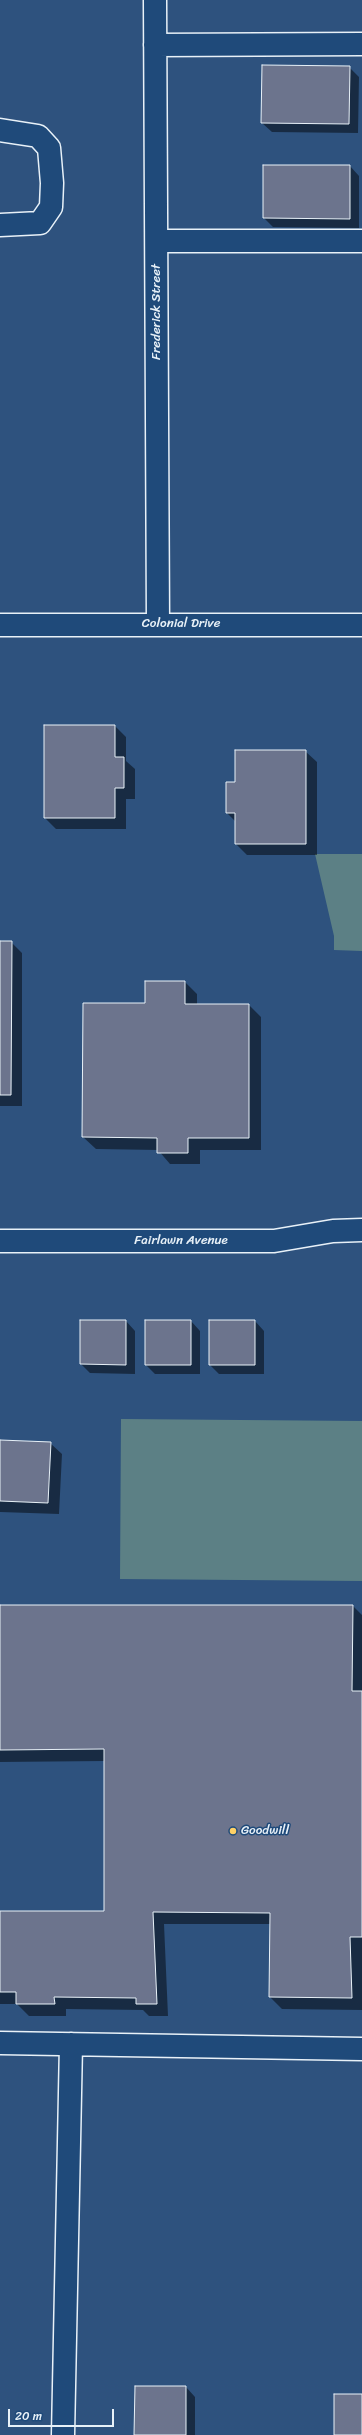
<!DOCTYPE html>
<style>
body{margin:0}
#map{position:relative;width:362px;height:2435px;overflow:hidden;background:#2e527e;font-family:Sriracha,sans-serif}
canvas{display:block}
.scale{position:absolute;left:8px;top:2409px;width:106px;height:18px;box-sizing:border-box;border:2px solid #e8f1f8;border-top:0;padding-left:5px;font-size:12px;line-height:14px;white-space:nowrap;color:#e8f1f8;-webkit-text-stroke:3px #1f4a7a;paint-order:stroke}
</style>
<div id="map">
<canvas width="362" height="2435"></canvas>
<div class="scale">20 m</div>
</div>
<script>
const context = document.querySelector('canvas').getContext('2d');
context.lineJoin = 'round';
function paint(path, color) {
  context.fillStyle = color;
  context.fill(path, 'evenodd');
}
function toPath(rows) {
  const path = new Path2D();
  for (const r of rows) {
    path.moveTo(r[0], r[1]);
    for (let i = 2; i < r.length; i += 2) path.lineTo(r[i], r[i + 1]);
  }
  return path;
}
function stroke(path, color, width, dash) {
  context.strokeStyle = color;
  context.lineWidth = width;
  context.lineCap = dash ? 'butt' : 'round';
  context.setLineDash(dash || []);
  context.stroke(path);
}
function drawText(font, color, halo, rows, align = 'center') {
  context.font = font + ' Sriracha,sans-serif';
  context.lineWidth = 3;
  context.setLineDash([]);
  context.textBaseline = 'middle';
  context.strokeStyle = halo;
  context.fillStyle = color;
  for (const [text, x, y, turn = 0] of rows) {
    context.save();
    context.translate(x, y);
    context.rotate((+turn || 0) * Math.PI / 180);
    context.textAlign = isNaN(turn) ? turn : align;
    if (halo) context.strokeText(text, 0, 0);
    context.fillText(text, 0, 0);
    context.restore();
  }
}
const green = toPath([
 [315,854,362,854,362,951,334,950,334,936],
 [121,1419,362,1421,362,1581,120,1579]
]);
const shadow = toPath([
 [349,67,359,77,358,133,272,132,262,123],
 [350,166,359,176,359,228,273,227,264,218],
 [115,726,126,737,126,761,135,769,135,799,126,799,126,829,56,829,45,818],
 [305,751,317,762,317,855,247,855,236,844,236,822,227,813,227,783,236,783],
 [0,942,11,942,22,953,22,1106,0,1106],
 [185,982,197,994,197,1005,249,1005,261,1017,261,1150,200,1150,200,1164,170,1164,158,1150,96,1149,83,1137,146,1004],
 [81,1321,126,1321,135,1331,135,1374,90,1373,81,1364],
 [191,1321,200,1331,200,1374,155,1374,146,1365],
 [255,1321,264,1331,264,1374,219,1374,210,1365],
 [0,1441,50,1443,62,1454,59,1514,0,1512],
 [0,1606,353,1606,362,1615,362,2010,282,2009,270,1997,271,1924,164,1924,168,2016,149,2016,143,2010,66,2009,66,2016,29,2016,17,2004,0,2004,0,1912,105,1912,105,1761,0,1762],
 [136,2387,186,2387,195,2397,195,2435,136,2435]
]);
const building = toPath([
 [262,65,350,66,349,124,261,123,262,65],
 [263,165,350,165,350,219,263,218,263,165],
 [44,725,115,725,115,757,124,757,124,788,115,788,115,818,44,818,44,725],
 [235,750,306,750,306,844,235,844,235,813,226,813,226,782,235,782,235,750],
 [0,941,12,941,11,1095,0,1095,0,941],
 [145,981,185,981,185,1004,249,1004,249,1138,188,1138,188,1153,157,1153,157,1138,82,1137,83,1003,145,1003,145,981],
 [80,1320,126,1320,126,1365,80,1364,80,1320],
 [145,1320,191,1320,191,1365,145,1365,145,1320],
 [209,1320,255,1320,255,1365,209,1365,209,1320],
 [0,1440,51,1442,48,1503,0,1501,0,1440],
 [0,1605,353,1605,352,1691,362,1691,362,1937,350,1937,352,1998,269,1997,270,1913,153,1912,157,2004,136,2004,136,1998,54,1997,55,2004,16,2004,16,1992,0,1992,0,1911,104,1911,104,1749,0,1750,0,1605],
 [135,2386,186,2386,186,2435,134,2435,135,2386],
 [334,2394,362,2394,362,2435,334,2435,334,2394]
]);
const minor = toPath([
 [155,0,158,624],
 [155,45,362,44],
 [0,130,38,136,49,148,52,183,51,207,40,223,0,225],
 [157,241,362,241],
 [0,625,362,625],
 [0,1241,274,1241,333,1231,362,1230],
 [0,2043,362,2049],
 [63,2435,71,2044]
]);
const markers = [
 [233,1831,4,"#ffd166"]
];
const streetNames = [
 ["Frederick Street",157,312,-90],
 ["Colonial Drive",181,624],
 ["Fairlawn Avenue",181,1241]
];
const poiNames = [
 ["Goodwill",241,1831]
];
paint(green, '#5c8085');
paint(shadow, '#0007');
paint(building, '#6c748d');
stroke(building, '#e8f1f8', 1);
stroke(minor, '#e8f1f8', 25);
stroke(minor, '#1f4a7a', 22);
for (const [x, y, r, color] of markers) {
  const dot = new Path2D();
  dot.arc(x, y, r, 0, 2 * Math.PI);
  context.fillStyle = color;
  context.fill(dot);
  stroke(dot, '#1f4a7a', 1.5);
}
drawText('13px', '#e8f1f8', '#1f4a7a', streetNames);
drawText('13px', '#e8f1f8', '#1f4a7a', poiNames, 'left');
</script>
